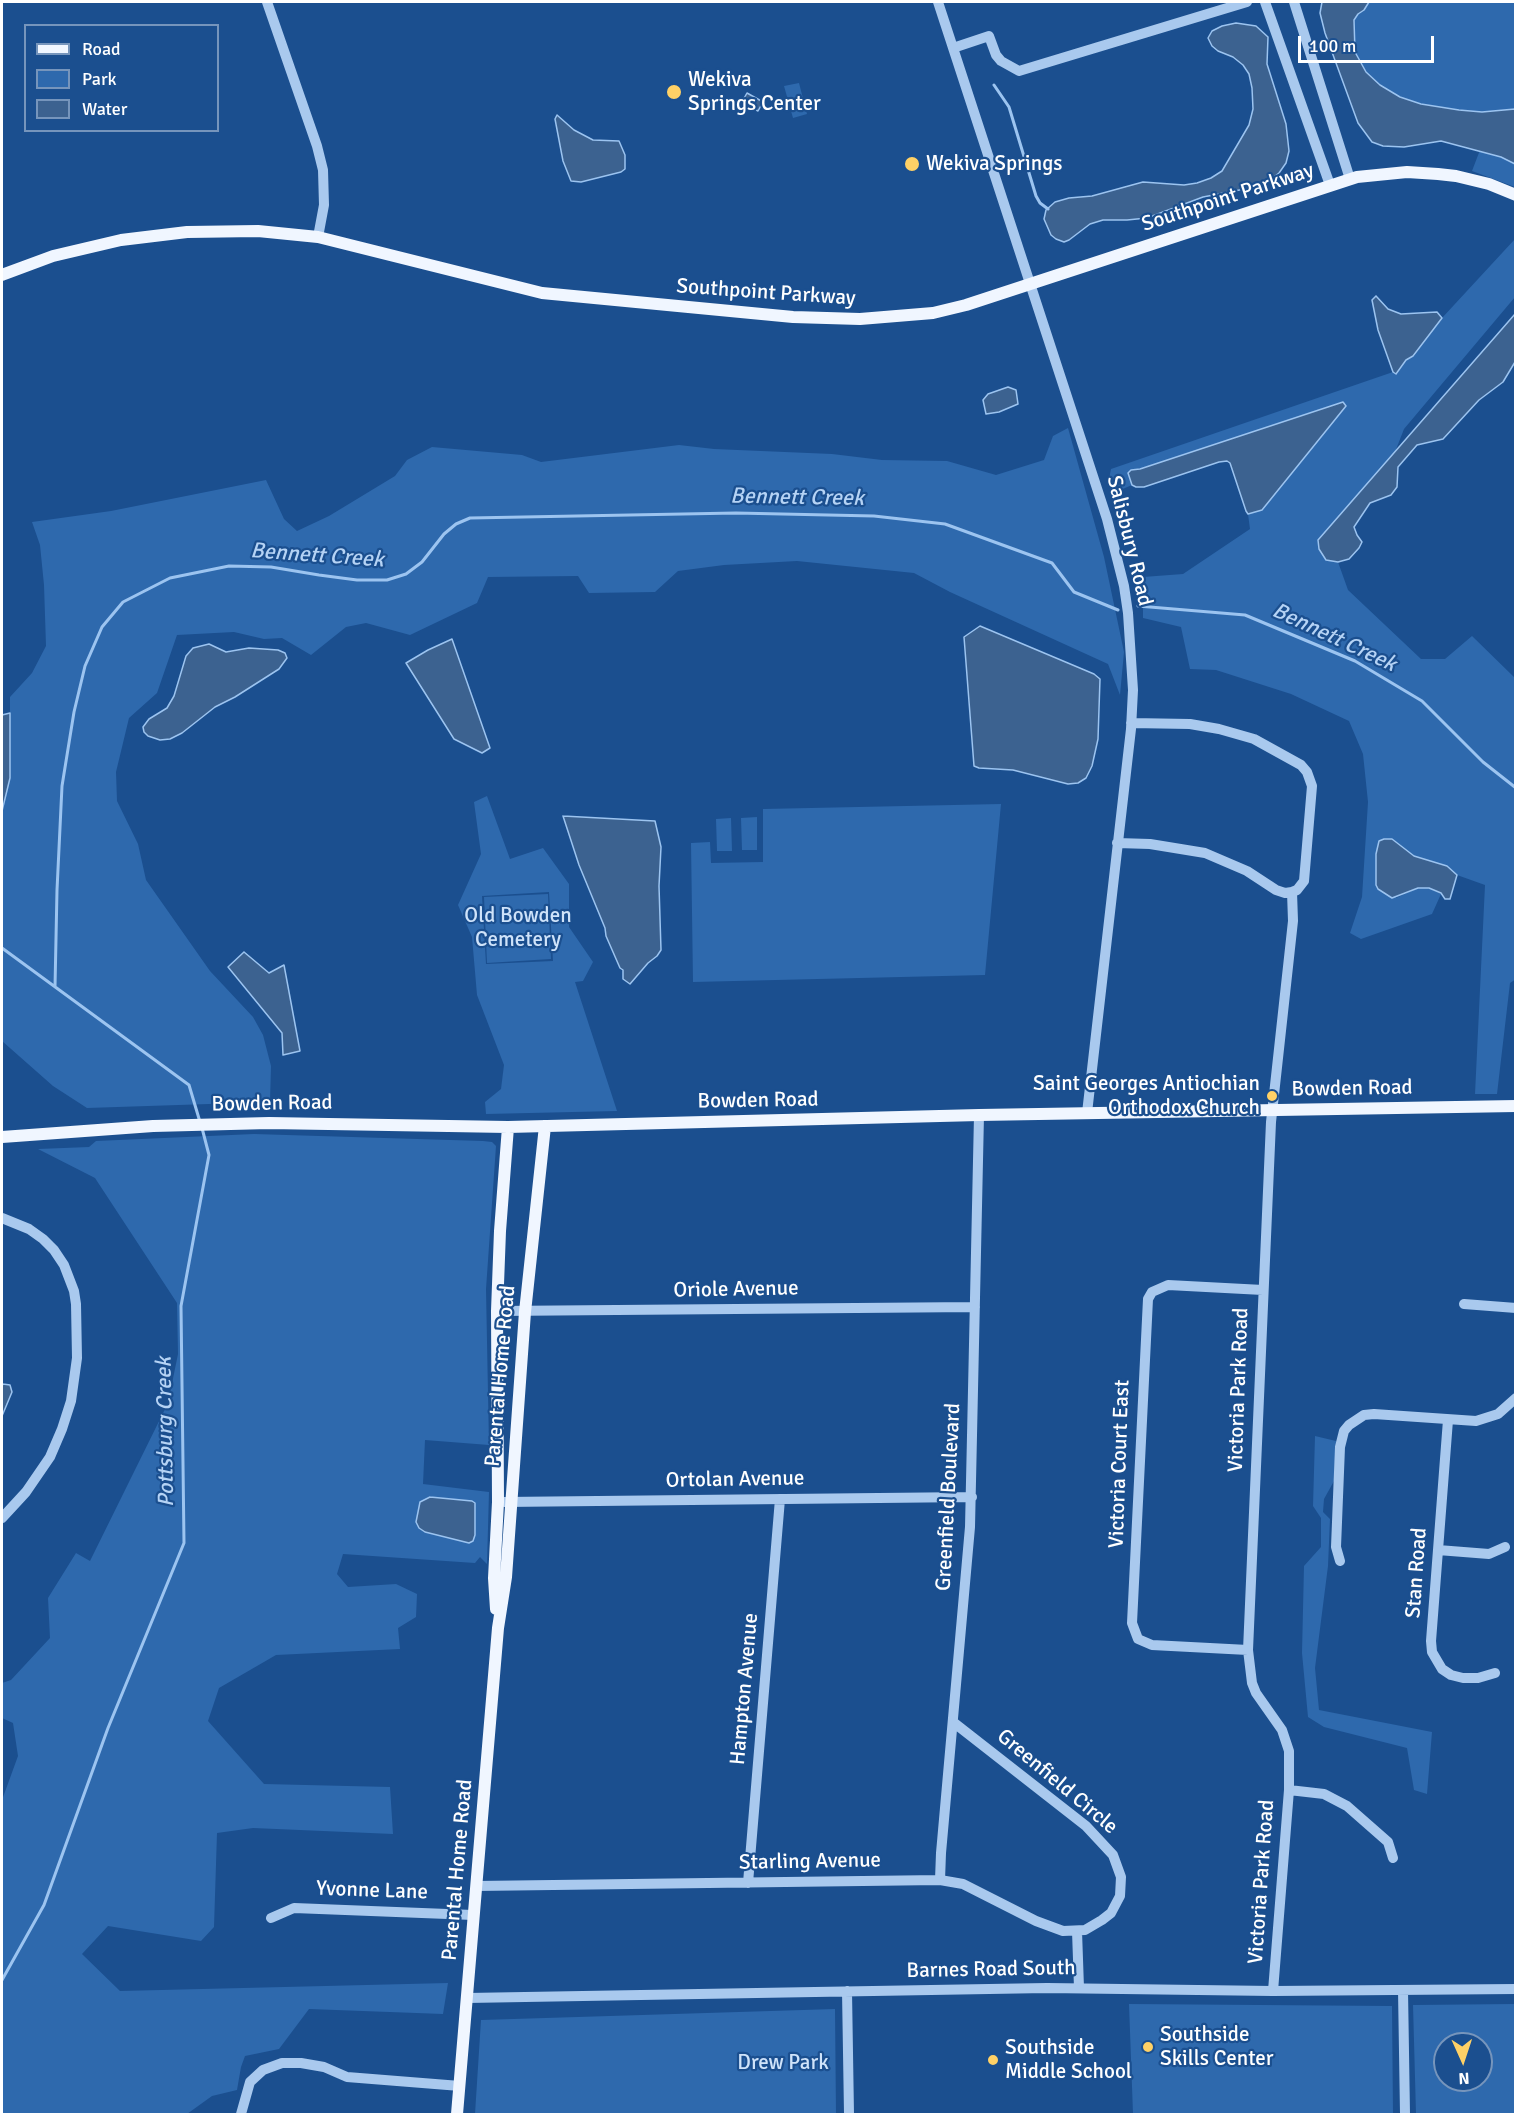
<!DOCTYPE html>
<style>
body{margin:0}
#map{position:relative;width:1517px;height:2116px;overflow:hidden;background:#1b4f8f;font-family:Signika,sans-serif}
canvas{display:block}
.frame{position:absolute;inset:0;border:3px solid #fff;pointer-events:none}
.legend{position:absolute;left:24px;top:24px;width:195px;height:108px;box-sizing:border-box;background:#1b4f8f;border:2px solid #7695bc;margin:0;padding:8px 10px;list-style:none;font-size:18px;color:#fff}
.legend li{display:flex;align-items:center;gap:12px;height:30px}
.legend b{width:30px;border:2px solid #7695bc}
.north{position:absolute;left:1433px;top:2032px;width:60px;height:60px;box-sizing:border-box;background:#1b4f8f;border:2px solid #7695bc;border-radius:50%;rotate:177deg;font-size:16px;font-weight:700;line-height:24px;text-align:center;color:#fff}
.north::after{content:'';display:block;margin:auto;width:21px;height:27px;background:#ffd166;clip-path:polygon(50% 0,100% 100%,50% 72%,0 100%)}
.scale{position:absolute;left:1298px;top:36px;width:136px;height:27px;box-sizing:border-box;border:3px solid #fff;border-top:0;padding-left:8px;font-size:18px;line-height:21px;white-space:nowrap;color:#fff;-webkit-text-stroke:4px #1b4f8f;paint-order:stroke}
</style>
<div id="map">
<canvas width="1517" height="2116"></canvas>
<div class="frame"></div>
<ul class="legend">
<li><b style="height:8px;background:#f0f6ff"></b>Road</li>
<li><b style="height:16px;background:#2e69ad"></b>Park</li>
<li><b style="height:16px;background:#3c6290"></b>Water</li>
</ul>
<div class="north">N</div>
<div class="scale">100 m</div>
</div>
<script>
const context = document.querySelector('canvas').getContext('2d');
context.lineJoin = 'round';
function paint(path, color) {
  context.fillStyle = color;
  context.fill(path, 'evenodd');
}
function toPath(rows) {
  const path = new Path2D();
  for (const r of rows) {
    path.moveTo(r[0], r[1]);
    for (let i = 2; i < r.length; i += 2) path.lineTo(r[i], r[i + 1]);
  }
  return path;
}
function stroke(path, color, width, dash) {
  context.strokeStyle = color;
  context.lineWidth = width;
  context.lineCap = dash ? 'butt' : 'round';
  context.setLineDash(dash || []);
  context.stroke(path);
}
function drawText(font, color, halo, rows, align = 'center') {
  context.font = font + ' Signika,sans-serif';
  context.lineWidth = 4.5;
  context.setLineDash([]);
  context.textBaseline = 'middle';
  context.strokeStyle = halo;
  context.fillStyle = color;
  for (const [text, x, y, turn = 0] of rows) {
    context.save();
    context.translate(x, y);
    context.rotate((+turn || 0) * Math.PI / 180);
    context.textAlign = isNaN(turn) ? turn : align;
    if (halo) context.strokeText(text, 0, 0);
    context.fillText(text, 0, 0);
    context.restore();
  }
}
const green = toPath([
 [1369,2,1515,2,1515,109,1482,112,1459,110,1421,104,1400,97,1380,85,1366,72,1355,52,1354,20,1358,14,1364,10],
 [799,83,807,114,793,118,784,86],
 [1480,150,1501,157,1515,164,1515,187,1472,171],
 [1515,239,1515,297,1404,429,1395,452,1318,540,1326,560,1338,562,1348,590,1421,659,1445,659,1472,636,1515,678,1516,979,1510,983,1497,1094,1475,1094,1485,885,1457,875,1447,866,1414,856,1392,839,1396,898,1418,888,1429,888,1441,894,1432,914,1361,939,1350,933,1362,897,1368,802,1363,754,1349,721,1291,694,1216,670,1190,669,1181,627,1143,618,1143,577,1183,574,1250,529,1248,514,1262,510,1346,406,1343,402,1140,469,1131,470,1128,474,1132,485,1111,494,1109,479,1111,469,1393,372,1397,374,1406,360,1414,356,1442,318],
 [1068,428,1104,557,1124,652,1120,695,1108,664,950,592,914,573,797,561,724,565,678,571,655,592,589,593,578,576,488,577,477,603,410,635,366,623,346,627,311,655,282,638,264,639,234,632,177,635,157,693,129,718,116,772,117,801,138,844,146,880,210,971,253,1017,263,1035,271,1066,270,1102,87,1108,53,1086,2,1041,2,811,10,778,10,697,32,673,46,646,44,585,40,545,32,522,111,511,266,480,284,519,297,531,329,516,395,476,407,460,432,447,522,455,541,462,679,445,714,449,832,454,882,460,947,461,996,475,1044,460,1053,436],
 [487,796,510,859,543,848,569,884,569,927,593,962,583,981,575,982,617,1111,486,1114,485,1102,501,1089,504,1065,477,995,472,937,458,905,481,854,474,802],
 [549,892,553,961,486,964,482,896],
 [1001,804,985,975,693,982,691,843,710,842,711,863,763,862,763,809],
 [757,817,757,850,742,850,741,818],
 [731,818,732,851,717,851,716,819],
 [548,894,551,959,487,963,484,897],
 [254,1134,483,1141,492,1142,496,1146,486,1289,489,1445,425,1440,423,1484,489,1492,487,1564,480,1557,475,1563,343,1554,337,1574,348,1587,396,1584,417,1594,416,1617,398,1628,400,1649,276,1655,219,1688,208,1721,264,1784,390,1787,393,1834,253,1828,217,1833,214,1927,201,1941,108,1926,82,1954,120,1991,448,1983,443,2014,309,2009,279,2049,245,2056,241,2067,237,2090,212,2096,187,2114,2,2114,2,1800,18,1756,13,1723,2,1718,2,1683,11,1680,50,1638,48,1598,76,1553,90,1561,168,1403,178,1354,177,1303,95,1178,38,1149,89,1147,96,1141],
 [1315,1436,1336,1441,1334,1481,1324,1499,1323,1512,1330,1519,1328,1566,1315,1668,1319,1710,1432,1732,1427,1794,1414,1790,1407,1748,1324,1727,1308,1717,1302,1653,1304,1566,1321,1547,1321,1518,1313,1506],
 [1129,2004,1392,2006,1393,2114,1133,2114],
 [1515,2004,1515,2114,1416,2114,1413,2005],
 [1445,2044,1481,2044,1481,2080,1445,2080],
 [835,2009,836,2114,475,2114,481,2020]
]);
const water = toPath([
 [1322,2,1369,2,1364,10,1358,14,1354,20,1355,52,1366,72,1380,85,1400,97,1421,104,1459,110,1482,112,1515,109,1515,164,1501,157,1441,141,1404,147,1383,146,1372,142,1358,123,1325,33,1320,13,1322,2],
 [1236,23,1256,26,1268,37,1267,64,1286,124,1289,151,1286,163,1279,173,1270,180,1255,187,1203,197,1147,218,1127,220,1103,220,1090,224,1069,240,1064,242,1056,239,1051,235,1044,219,1046,210,1055,202,1069,198,1092,196,1143,182,1184,185,1197,183,1211,178,1222,171,1249,125,1253,109,1252,88,1249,74,1243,65,1233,57,1218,51,1212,46,1208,38,1212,31,1222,26,1236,23],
 [747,93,763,102,758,111,742,102,747,93],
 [557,115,574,130,593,140,619,141,625,155,625,169,621,172,581,182,571,181,563,161,555,119,557,115],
 [1376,296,1388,309,1401,314,1437,312,1442,318,1413,356,1406,360,1396,374,1393,372,1378,330,1372,300,1376,296],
 [1515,314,1515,362,1503,382,1479,400,1443,439,1417,445,1398,467,1397,487,1391,495,1370,503,1354,527,1357,535,1362,542,1359,548,1349,559,1338,562,1326,560,1319,549,1318,540,1515,314],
 [1008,387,1016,390,1018,404,999,412,986,414,983,400,988,394,1008,387],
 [1343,402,1346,406,1262,510,1248,514,1246,511,1230,463,1227,461,1219,462,1144,487,1136,487,1132,485,1128,473,1131,470,1140,469,1343,402],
 [980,626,1094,674,1100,679,1098,739,1092,766,1086,778,1078,783,1068,784,1013,770,979,768,974,766,964,637,980,626],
 [452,639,490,748,482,753,454,739,406,663,428,650,452,639],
 [209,644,226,652,249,648,278,650,285,653,287,658,279,669,235,697,215,707,182,733,170,739,160,740,148,736,144,732,143,727,149,719,167,708,174,696,186,656,193,648,209,644],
 [10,713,10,778,2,811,2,715,10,713],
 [563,816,655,821,661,847,659,886,661,950,657,956,648,963,630,984,623,979,623,970,620,968,606,936,605,928,579,865,563,816],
 [1384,839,1392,839,1414,856,1447,866,1457,875,1450,899,1445,899,1441,893,1429,888,1418,888,1392,898,1378,889,1376,885,1376,854,1379,841,1384,839],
 [244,952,269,973,284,965,300,1051,283,1055,282,1033,228,967,244,952],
 [3,1384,10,1385,12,1392,2,1416,2,1386,3,1384],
 [430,1497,472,1501,475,1503,475,1535,473,1541,469,1543,425,1532,419,1528,416,1522,420,1502,430,1497]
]);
const stream = toPath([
 [994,85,1009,107,1036,196,1040,203,1048,209],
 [1138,606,1245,615,1355,661,1422,701,1483,762,1516,788],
 [2,948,189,1085,200,1122],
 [55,987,57,890,62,786,74,712,85,666,102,627,123,602,170,578,229,566,271,567,319,575,357,580,387,580,406,574,422,562,444,534,456,524,470,518,736,513,874,516,945,524,1052,563,1074,592,1118,610],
 [2,1980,44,1905,108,1728,184,1543,181,1306,209,1155,202,1128]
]);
const minor = toPath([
 [267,2,317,146,323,170,324,205,318,237],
 [938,2,1107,519,1124,586,1128,613,1133,690,1131,729,1087,1113],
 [1265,2,1330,185],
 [1294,2,1350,179],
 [953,48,989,36,996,55,1001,61,1019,71,1247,2],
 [1131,723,1190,724,1219,729,1254,739,1301,765,1307,772,1312,786,1304,881,1297,890,1292,892],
 [1117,843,1150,844,1205,853,1247,871,1276,890,1285,893,1292,892],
 [2,1218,29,1229,43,1239,54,1250,64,1265,74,1291,76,1304,77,1358,71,1401,62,1429,50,1457,26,1492,2,1518],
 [1464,1304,1516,1308],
 [497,1311,975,1307],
 [1448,1420,1431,1641,1432,1652,1442,1669,1451,1675,1463,1678,1478,1678,1495,1673],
 [504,1502,972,1497],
 [1438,1550,1489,1554,1505,1547],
 [1340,1561,1336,1547,1340,1447,1344,1431,1349,1425,1364,1415,1374,1414,1476,1421,1498,1414,1516,1398],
 [1248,1650,1152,1645,1138,1639,1132,1623,1148,1299,1152,1292,1168,1285,1263,1290],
 [1289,1790,1324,1794,1347,1806,1388,1842,1393,1858],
 [940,1880,941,1853,970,1527,979,1115],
 [748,1883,780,1499],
 [476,1886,940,1880,963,1884,1036,1921,1063,1931,1085,1930,1102,1920,1111,1913,1120,1896,1121,1877,1113,1855,1086,1826,953,1722],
 [271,1918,294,1908,473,1915],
 [1077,1931,1079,1988],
 [1403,1990,1405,2114],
 [847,1991,849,2114],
 [1273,1991,1289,1790,1289,1751,1282,1730,1256,1693,1252,1683,1248,1650,1271,1122,1293,921,1292,892],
 [467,1998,1047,1988,1273,1991,1516,1989],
 [241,2114,250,2082,263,2070,282,2063,301,2063,324,2067,347,2077,460,2086]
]);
const major = toPath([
 [2,275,53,256,121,240,187,232,258,231,318,237,542,293,793,317,860,319,933,313,966,305,1357,177,1407,172,1438,174,1456,176,1489,184,1516,195],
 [2,1137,153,1126,269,1123,508,1127,979,1115,1516,1106],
 [496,1609,494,1578,498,1502,497,1311,500,1231,508,1127],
 [457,2114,498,1628,506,1577,525,1312,545,1126]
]);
const markers = [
 [674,92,8,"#ffd166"],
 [912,164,8,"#ffd166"],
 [1272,1096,6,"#ffd166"],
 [1148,2047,6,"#ffd166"],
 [993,2060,6,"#ffd166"]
];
const poiNames = [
 ["Wekiva",688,80],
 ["Springs Center",688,104],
 ["Wekiva Springs",926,164],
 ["Saint Georges Antiochian",1260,1084,"right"],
 ["Orthodox Church",1260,1108,"right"],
 ["Southside",1160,2035],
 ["Skills Center",1160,2059],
 ["Southside",1005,2048],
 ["Middle School",1005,2072]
];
const streetNames = [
 ["Southpoint Parkway",1228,198,-18],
 ["Southpoint Parkway",766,293,4],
 ["Salisbury Road",1129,541,76],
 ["Bowden Road",1352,1089,-1],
 ["Bowden Road",758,1101,-1],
 ["Bowden Road",272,1104,-1],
 ["Oriole Avenue",736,1290,-1],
 ["Parental Home Road",501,1376,-85],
 ["Victoria Park Road",1239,1390,-88],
 ["Victoria Court East",1120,1464,-88],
 ["Ortolan Avenue",735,1480,-1],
 ["Greenfield Boulevard",949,1497,-87],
 ["Stan Road",1417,1573,-86],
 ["Hampton Avenue",745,1689,-85],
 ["Greenfield Circle",1057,1782,40],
 ["Starling Avenue",810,1862,-1],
 ["Parental Home Road",458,1870,-85],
 ["Victoria Park Road",1262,1882,-86],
 ["Yvonne Lane",372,1891,2],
 ["Barnes Road South",991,1970,-1]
];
const parkNames = [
 ["Old Bowden",518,916],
 ["Cemetery",518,940],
 ["Drew Park",783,2063]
];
const waterNames = [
 ["Bennett Creek",797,498,1],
 ["Bennett Creek",317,556,4],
 ["Bennett Creek",1334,638,25],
 ["Pottsburg Creek",166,1432,-91]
];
paint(green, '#2e69ad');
paint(water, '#3c6290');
stroke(water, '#9cc4f0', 1.5);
stroke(stream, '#9cc4f0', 3);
stroke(minor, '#a9c9ee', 10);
stroke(major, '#f0f6ff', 12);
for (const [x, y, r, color] of markers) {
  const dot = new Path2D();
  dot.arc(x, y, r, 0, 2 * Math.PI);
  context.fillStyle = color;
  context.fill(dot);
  stroke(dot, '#1b4f8f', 2);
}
drawText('21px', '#fff', '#1b4f8f', poiNames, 'left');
drawText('21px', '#fff', '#1b4f8f', streetNames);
drawText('21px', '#cfe3fa', '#1b4f8f', parkNames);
drawText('italic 22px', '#b5d3f5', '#1b4f8f', waterNames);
</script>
